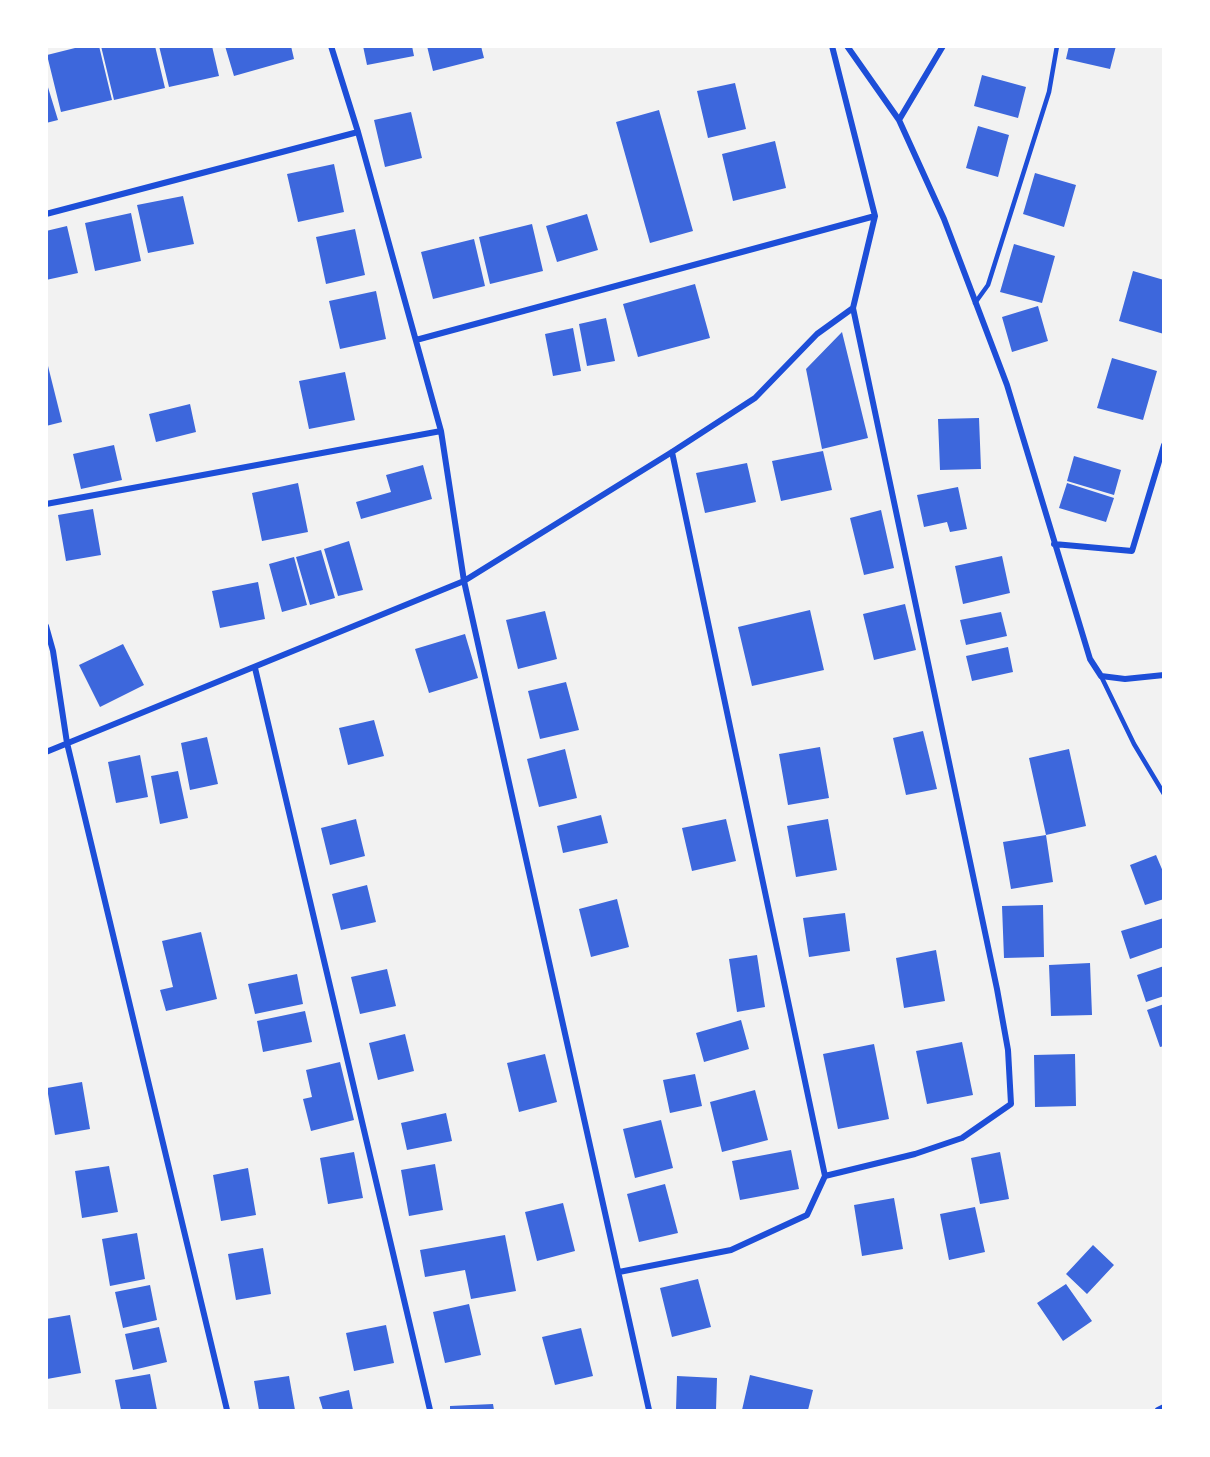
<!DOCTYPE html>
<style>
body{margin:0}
#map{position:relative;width:1210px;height:1457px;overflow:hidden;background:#f2f2f2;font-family:"PT Sans Narrow",sans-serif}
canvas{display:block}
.frame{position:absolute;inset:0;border:48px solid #fff;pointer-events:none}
</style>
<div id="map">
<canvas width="1210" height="1457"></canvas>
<div class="frame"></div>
</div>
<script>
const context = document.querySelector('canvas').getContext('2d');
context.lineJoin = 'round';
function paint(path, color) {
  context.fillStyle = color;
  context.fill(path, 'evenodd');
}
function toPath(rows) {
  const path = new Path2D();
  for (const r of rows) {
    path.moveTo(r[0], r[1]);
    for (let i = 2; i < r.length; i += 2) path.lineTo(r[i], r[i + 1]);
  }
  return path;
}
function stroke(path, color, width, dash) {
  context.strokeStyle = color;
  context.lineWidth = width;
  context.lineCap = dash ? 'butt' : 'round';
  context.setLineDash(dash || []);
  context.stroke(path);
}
const building = toPath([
 [83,46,99,46,112,100,61,112,47,55],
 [101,46,155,46,165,88,114,100],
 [159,46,212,46,219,76,169,87],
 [225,46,291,46,294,59,234,76],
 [363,46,412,46,414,56,367,65],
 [427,46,481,46,484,58,433,71],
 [1069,46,1116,46,1110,69,1066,59],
 [982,75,1026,87,1018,118,974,106],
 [735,83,746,129,708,138,697,91],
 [47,84,58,120,46,123,46,85],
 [659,110,693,231,650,243,616,122],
 [411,112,422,158,385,167,374,120],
 [978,126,1009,135,998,177,966,168],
 [775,141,786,188,733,201,722,154],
 [334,164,344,212,298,222,287,174],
 [1035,173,1076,185,1064,227,1023,214],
 [183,196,194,244,148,253,137,205],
 [131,213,141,261,95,271,85,223],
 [587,214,598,250,557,262,546,226],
 [532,224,543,271,490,284,479,237],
 [67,226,78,273,46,280,46,231],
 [355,229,365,275,326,284,316,237],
 [474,239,485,286,433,299,421,252],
 [1014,244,1055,256,1042,303,1000,292],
 [1133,271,1164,280,1164,334,1119,321],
 [695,284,710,338,638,357,623,304],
 [376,291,386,339,340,349,329,301],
 [1038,306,1048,341,1012,352,1002,317],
 [606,318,615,361,587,366,579,324],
 [573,328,581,371,553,376,545,334],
 [842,332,868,438,822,449,806,369],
 [1112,358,1157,371,1143,420,1097,408],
 [47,362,62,422,46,426,46,363],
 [345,372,355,420,309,429,299,381],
 [190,404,196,432,156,442,149,414],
 [979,418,981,469,940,470,938,419],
 [114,445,122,480,81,489,73,454],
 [823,451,832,490,781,501,772,461],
 [1074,456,1121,470,1114,495,1067,481],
 [747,463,756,502,705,513,696,473],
 [423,465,432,499,361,519,356,502,391,492,386,475],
 [298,483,308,532,262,541,252,493],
 [1067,483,1114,498,1106,522,1059,508],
 [958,487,967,529,950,532,947,522,924,527,917,495],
 [93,509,101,555,66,561,58,515],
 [881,510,894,568,864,575,850,518],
 [349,541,363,590,338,596,324,549],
 [321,550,335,598,310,605,296,557],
 [1002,556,1010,593,963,604,955,566],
 [294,557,307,605,282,612,269,564],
 [258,582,265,619,220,628,212,591],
 [905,604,916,650,874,660,863,614],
 [810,610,824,670,752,686,738,627],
 [545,611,557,659,518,669,506,620],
 [1001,612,1007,636,966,645,960,620],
 [465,634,478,678,429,693,415,649],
 [123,644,144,685,100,707,79,665],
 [1008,647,1013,672,972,681,966,656],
 [566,682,579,730,540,739,528,691],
 [374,720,384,756,348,765,339,728],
 [923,731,937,789,906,795,893,738],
 [207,737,218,784,190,790,181,743],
 [820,747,829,798,788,805,779,754],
 [565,749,577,798,539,807,527,759],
 [1069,749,1086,826,1046,835,1029,758],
 [140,755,148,797,116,803,108,762],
 [178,771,188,818,160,824,151,776],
 [601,815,608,843,563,853,557,826],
 [356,819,365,856,330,865,321,828],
 [726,819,736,861,692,871,682,828],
 [828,819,837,870,796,877,787,826],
 [1046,835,1053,882,1011,889,1003,842],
 [1156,855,1164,874,1164,899,1145,905,1130,865],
 [367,885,376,922,341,930,332,894],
 [617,899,629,947,591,957,579,909],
 [1043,905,1044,957,1004,958,1002,906],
 [845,913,850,951,809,957,803,918],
 [1164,918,1164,947,1130,959,1121,931],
 [201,932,217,999,166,1011,160,990,173,987,162,941],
 [936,950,945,1001,904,1008,896,958],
 [757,955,765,1007,737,1012,729,959],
 [1090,963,1092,1015,1051,1016,1049,965],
 [1164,966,1164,996,1146,1002,1137,975],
 [387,969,396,1006,360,1014,351,977],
 [297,974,303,1004,255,1014,248,984],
 [1164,1004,1164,1046,1160,1047,1147,1010],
 [305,1011,312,1042,263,1052,257,1021],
 [741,1020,749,1049,704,1062,696,1033],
 [405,1034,414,1071,378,1080,369,1043],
 [962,1042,973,1095,927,1104,916,1051],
 [874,1044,889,1119,838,1129,823,1054],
 [545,1054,557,1102,519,1112,507,1063],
 [1075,1054,1076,1106,1035,1107,1034,1055],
 [340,1062,354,1120,311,1131,303,1099,312,1097,306,1070],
 [695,1074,702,1106,670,1113,663,1080],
 [82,1082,90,1129,55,1135,47,1088],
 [755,1090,768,1140,722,1152,710,1102],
 [446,1113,452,1141,407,1150,401,1123],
 [661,1120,673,1168,635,1178,623,1129],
 [791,1150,799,1189,740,1200,732,1161],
 [354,1152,363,1198,328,1204,320,1158],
 [1000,1152,1009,1199,980,1204,971,1158],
 [435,1164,443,1210,409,1216,401,1170],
 [109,1166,118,1212,82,1218,75,1171],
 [248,1168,256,1215,221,1221,213,1175],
 [665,1184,678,1233,639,1242,627,1194],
 [894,1198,903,1249,862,1256,854,1205],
 [563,1203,575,1251,537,1261,525,1212],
 [975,1207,985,1252,949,1260,940,1214],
 [137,1233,145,1279,110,1286,102,1239],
 [505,1235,516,1291,471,1299,465,1270,425,1277,420,1250],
 [1093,1245,1114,1265,1087,1294,1066,1274],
 [263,1248,271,1294,236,1300,228,1254],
 [698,1279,711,1327,672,1337,660,1288],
 [1066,1284,1092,1321,1063,1341,1037,1303],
 [150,1285,157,1320,123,1328,115,1292],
 [469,1304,481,1355,445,1363,433,1312],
 [70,1315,81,1373,47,1379,46,1319],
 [386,1325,394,1363,354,1371,346,1333],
 [159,1327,167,1362,133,1370,125,1334],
 [581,1328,593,1376,555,1385,542,1337],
 [150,1374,157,1410,121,1410,115,1380],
 [750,1375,813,1390,808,1410,742,1410],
 [289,1376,295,1410,259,1410,254,1381],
 [677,1376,717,1378,716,1410,676,1410],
 [349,1390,353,1410,323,1410,319,1397],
 [493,1404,494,1410,450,1410,450,1406]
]);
const service = toPath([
 [975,303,988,285,1049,92,1057,46],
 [1101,676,1134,744,1164,794]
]);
const minor = toPath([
 [331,46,358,132,441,431,464,581,649,1410],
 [847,46,899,120,944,219,1007,385,1090,659,1101,676,1125,679,1164,675],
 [899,120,943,46],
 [46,214,358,132],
 [416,340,875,216],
 [672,452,825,1176],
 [46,504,441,431],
 [1054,544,1132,551,1164,445],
 [46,626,53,651,67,743,227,1410],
 [255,668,430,1410],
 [46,752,464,581,672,452,755,398,817,334,853,308],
 [619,1272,731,1250,807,1215,825,1176,915,1154,962,1138,1011,1104,1008,1050,997,989,853,308,875,216,832,46],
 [1158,1410,1164,1407]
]);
paint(building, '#3d67dc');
stroke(service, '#1d4ed8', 4.5);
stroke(minor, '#1d4ed8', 6);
</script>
